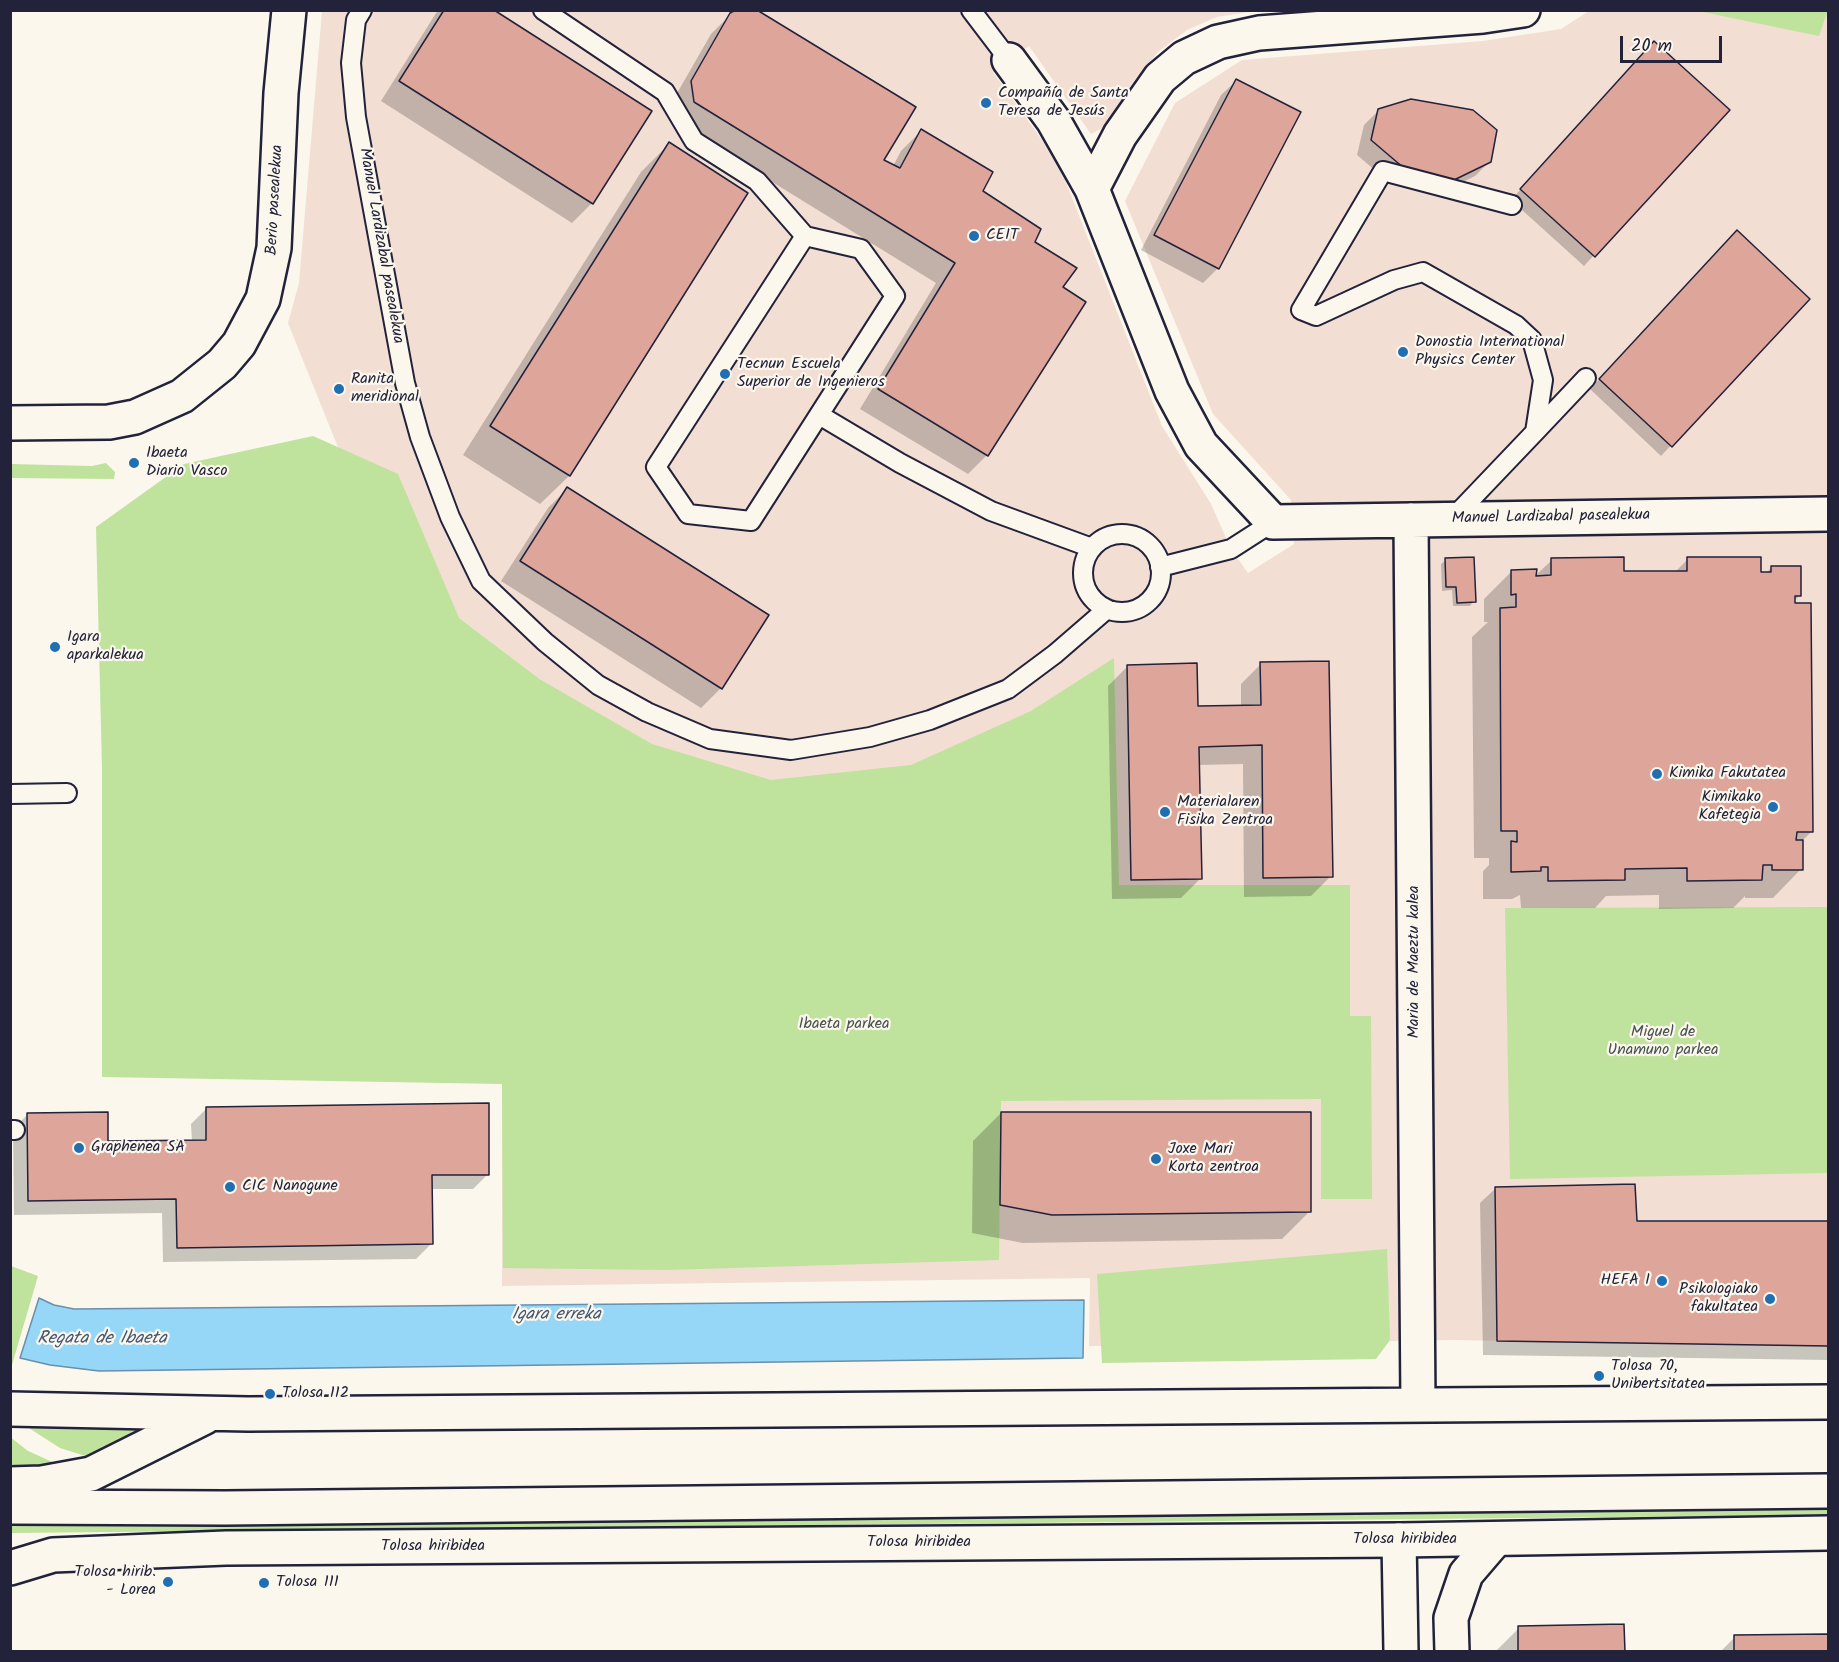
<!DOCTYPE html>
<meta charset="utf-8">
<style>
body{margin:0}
#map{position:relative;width:1839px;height:1662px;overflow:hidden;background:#fbf7ec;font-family:Kalam,sans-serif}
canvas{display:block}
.frame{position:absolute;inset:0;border:12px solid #22223b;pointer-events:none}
.scale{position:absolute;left:1620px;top:36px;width:102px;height:27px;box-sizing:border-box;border:3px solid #22223b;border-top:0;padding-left:8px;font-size:18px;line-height:21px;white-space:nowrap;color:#22223b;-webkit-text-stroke:4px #fbf7ec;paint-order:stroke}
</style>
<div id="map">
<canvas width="1839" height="1662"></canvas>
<div class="frame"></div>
<div class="scale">20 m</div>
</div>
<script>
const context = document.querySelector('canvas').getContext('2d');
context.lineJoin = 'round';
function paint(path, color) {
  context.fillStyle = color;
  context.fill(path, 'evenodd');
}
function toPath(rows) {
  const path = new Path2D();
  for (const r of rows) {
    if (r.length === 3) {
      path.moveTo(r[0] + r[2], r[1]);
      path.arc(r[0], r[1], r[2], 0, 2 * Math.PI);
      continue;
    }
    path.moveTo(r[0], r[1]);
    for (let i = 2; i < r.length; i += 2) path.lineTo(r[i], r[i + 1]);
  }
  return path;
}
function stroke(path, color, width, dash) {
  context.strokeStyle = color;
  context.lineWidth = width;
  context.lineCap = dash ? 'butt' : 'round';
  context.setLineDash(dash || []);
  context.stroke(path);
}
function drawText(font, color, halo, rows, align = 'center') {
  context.font = font + ' Kalam,sans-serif';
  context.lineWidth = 4.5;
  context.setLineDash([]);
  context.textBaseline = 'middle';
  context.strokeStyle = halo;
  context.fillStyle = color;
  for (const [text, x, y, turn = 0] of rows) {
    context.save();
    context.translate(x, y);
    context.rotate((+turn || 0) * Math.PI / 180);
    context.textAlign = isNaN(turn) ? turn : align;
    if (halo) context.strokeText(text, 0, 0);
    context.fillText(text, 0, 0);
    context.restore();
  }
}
const built = toPath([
 [322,11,1256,11,1217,17,1187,30,1159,51,1135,79,1104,127,1091,134,1029,46,993,72,1042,140,1065,180,1162,426,1211,504,1231,549,1248,573,1294,544,1291,500,1213,414,1125,201,1175,103,1242,60,1483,41,1561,29,1589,11,1828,11,1828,1346,1453,1340,1089,1346,1090,1278,502,1286,502,1084,541,680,459,618,354,487,288,323,299,283]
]);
const green = toPath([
 [1828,10,1819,36,1698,11,1698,10],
 [313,436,398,474,459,618,541,680,652,744,771,780,911,765,1031,711,1114,658,1119,885,1350,885,1350,1016,1371,1016,1372,1199,1321,1199,1321,1099,1001,1101,999,1260,666,1270,503,1268,502,1084,102,1077,102,768,96,527,184,464],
 [106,463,115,472,114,479,11,478,11,464,92,466],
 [1828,907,1828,1173,1510,1179,1505,908],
 [1387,1249,1390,1340,1376,1359,1102,1363,1097,1274],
 [11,1266,38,1276,12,1365,10,1362],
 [146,1422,146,1433,98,1460,60,1448,21,1423],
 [10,1437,28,1451,68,1469,11,1471],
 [1828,1505,1828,1515,11,1533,12,1525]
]);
const water = toPath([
 [39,1298,54,1305,74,1309,1084,1300,1083,1358,99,1371,50,1365,20,1358,39,1298]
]);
const shadow = toPath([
 [438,10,491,10,592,203,572,223,381,101],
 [731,14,882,161,893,166,901,151,921,131,1033,243,1061,287,987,455,968,474,860,409,936,283,675,122,672,102,711,34],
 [1645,53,1727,110,1584,266,1511,200],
 [1236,81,1218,268,1203,283,1141,250,1221,95],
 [1379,110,1490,161,1475,176,1438,194,1390,183,1357,155,1364,125],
 [669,144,746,193,569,476,540,504,463,455,641,172],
 [1728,242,1808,299,1661,456,1590,389],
 [567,489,767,616,721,688,701,708,501,581,548,508],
 [1688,559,1759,573,1766,573,1771,568,1800,595,1793,602,1811,832,1801,842,1801,869,1773,898,1745,898,1745,896,1733,908,1659,909,1659,895,1606,896,1595,908,1521,908,1520,895,1512,899,1483,899,1483,871,1489,865,1489,858,1474,858,1472,637,1488,622,1484,622,1484,599,1512,571,1535,576,1552,560,1623,573,1675,572],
 [1446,560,1474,601,1470,606,1453,606,1452,590,1442,591,1441,564],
 [1261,664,1331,876,1311,896,1244,897,1243,764,1198,765,1201,878,1181,898,1112,899,1108,686,1128,666,1197,707,1241,707,1241,684],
 [206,1109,488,1174,473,1189,430,1189,431,1244,416,1259,163,1262,162,1213,14,1215,13,1129,28,1114,107,1143,192,1142,191,1124],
 [1001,1113,1310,1211,1282,1239,1023,1243,972,1233,973,1141],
 [1495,1189,1636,1222,1828,1222,1828,1360,1483,1355,1480,1203],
 [1519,1628,1623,1652,1495,1652],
 [1828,1636,1828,1652,1720,1652,1735,1637]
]);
const building = toPath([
 [444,10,494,10,652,111,593,204,399,81,444,10],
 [736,10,757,10,916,107,884,160,900,168,921,129,993,172,983,191,1041,229,1035,242,1077,268,1063,287,1086,302,988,456,878,389,955,263,694,102,691,81,730,13,736,10],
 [1654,41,1730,110,1595,257,1520,189,1654,41],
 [1236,79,1301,112,1219,269,1154,235,1236,79],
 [1411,99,1473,110,1497,130,1491,162,1454,180,1405,169,1371,140,1378,109,1411,99],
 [669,142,748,193,570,476,490,426,669,142],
 [1737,230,1810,299,1672,447,1599,379,1737,230],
 [567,487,769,615,722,689,520,561,567,487],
 [1474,557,1476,602,1457,603,1456,587,1446,587,1445,558,1474,557],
 [1624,557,1624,571,1687,571,1687,557,1761,557,1761,572,1771,572,1771,566,1801,566,1801,596,1795,596,1795,603,1811,603,1813,832,1797,832,1796,840,1803,840,1803,870,1772,870,1772,865,1763,865,1762,880,1687,881,1687,868,1625,869,1625,880,1548,881,1548,867,1541,867,1541,871,1511,872,1511,841,1517,842,1517,831,1501,831,1500,608,1516,607,1516,594,1511,595,1511,570,1537,569,1536,576,1551,575,1551,558,1624,557],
 [1329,661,1333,877,1263,878,1262,745,1199,747,1202,879,1131,880,1127,665,1197,663,1198,706,1261,705,1260,662,1329,661],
 [489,1103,489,1175,432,1175,433,1244,177,1248,176,1199,28,1201,27,1113,108,1112,108,1141,206,1140,206,1107,489,1103],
 [1001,1112,1311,1112,1311,1212,1052,1215,1000,1205,1001,1112],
 [1635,1184,1637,1221,1828,1221,1828,1346,1497,1341,1495,1187,1635,1184],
 [1624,1624,1625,1652,1518,1652,1518,1626,1624,1624],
 [1828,1634,1828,1652,1734,1652,1734,1635,1828,1634]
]);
const lane = toPath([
 [362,10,356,20,351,63,356,117,405,383,420,437,450,517,481,581,545,642,598,685,647,712,710,739,791,750,870,737,930,720,1008,689,1055,654,1107,609],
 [543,10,665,92,694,141,757,181,805,236],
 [971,10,1009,60],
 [805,236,861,249,895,296,751,521,688,514,656,467,805,236],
 [821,416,900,463,991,511,1092,548],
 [1535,432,1586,378],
 [1452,519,1535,432,1543,380,1532,340,1516,325,1423,272,1394,280,1316,316,1301,310,1383,171,1512,205],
 [1122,573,39],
 [1160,567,1231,549,1273,522],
 [10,794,67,793],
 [10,1130,15,1130]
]);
const street = toPath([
 [1009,60,1053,120,1092,189,1172,391,1201,445,1273,522,1828,514],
 [1092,189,1120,135,1160,78,1184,58,1218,42,1259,33,1483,16,1523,10],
 [10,423,109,422,135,417,182,396,222,364,239,344,263,299,274,248,281,93,289,10],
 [1411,520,1418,1405],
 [10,1409,248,1414,1828,1402],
 [10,1484,42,1483,91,1474,205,1417],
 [1399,1540,1401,1652],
 [1452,1652,1451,1618,1466,1574,1496,1539]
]);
const secondary = toPath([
 [10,1507,225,1508,1828,1491],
 [10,1568,53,1555,226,1548,1399,1540,1828,1533]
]);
const markers = [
 [986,103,6,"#1f6fb2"],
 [974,236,6,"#1f6fb2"],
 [1403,352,6,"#1f6fb2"],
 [725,374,6,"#1f6fb2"],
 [339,389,6,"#1f6fb2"],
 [134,463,6,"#1f6fb2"],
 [55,647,6,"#1f6fb2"],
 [1657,774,6,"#1f6fb2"],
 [1773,807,6,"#1f6fb2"],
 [1165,812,6,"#1f6fb2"],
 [79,1148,6,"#1f6fb2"],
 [1156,1159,6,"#1f6fb2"],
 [230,1187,6,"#1f6fb2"],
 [1662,1281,6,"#1f6fb2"],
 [1770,1299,6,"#1f6fb2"],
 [1599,1376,6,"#1f6fb2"],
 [270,1394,6,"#1f6fb2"],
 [168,1582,6,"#1f6fb2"],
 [264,1583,6,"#1f6fb2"]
];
const poiNames = [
 ["Compañía de Santa",998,94],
 ["Teresa de Jesús",998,112],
 ["CEIT",986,236],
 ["Donostia International",1415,343],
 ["Physics Center",1415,361],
 ["Tecnun Escuela",737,365],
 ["Superior de Ingenieros",737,383],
 ["Ranita",351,380],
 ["meridional",351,398],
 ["Ibaeta",146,454],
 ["Diario Vasco",146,472],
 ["Igara",67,638],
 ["aparkalekua",67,656],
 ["Kimika Fakutatea",1669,774],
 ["Kimikako",1761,798,"right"],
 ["Kafetegia",1761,816,"right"],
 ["Materialaren",1177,803],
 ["Fisika Zentroa",1177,821],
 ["Graphenea SA",91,1148],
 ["Joxe Mari",1168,1150],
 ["Korta zentroa",1168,1168],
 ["CIC Nanogune",242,1187],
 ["HEFA I",1650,1281,"right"],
 ["Psikologiako",1758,1290,"right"],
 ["fakultatea",1758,1308,"right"],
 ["Tolosa 70,",1611,1367],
 ["Unibertsitatea",1611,1385],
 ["Tolosa 112",282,1394],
 ["Tolosa hirib.",156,1573,"right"],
 ["- Lorea",156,1591,"right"],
 ["Tolosa 111",276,1583]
];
const streetNames = [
 ["Berio pasealekua",276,200,-87],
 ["Manuel Lardizabal pasealekua",380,246,80],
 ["Manuel Lardizabal pasealekua",1551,518,-1],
 ["Maria de Maeztu kalea",1415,962,-90],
 ["Tolosa hiribidea",1405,1540],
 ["Tolosa hiribidea",919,1543],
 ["Tolosa hiribidea",433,1547]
];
const parkNames = [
 ["Ibaeta parkea",844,1025],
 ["Miguel de",1663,1033],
 ["Unamuno parkea",1663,1051]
];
const waterNames = [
 ["Igara erreka",556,1316],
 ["Regata de Ibaeta",102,1340]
];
paint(built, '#f2ded3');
paint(green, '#bfe29c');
paint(water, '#96d7f8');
stroke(water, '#688fac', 1.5);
paint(shadow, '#0003');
paint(building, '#dea59a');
stroke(building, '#22223b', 1.5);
stroke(lane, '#22223b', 22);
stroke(street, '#22223b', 38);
stroke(secondary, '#22223b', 38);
stroke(lane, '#fbf7ec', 18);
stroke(street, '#fbf7ec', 33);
stroke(secondary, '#fbf7ec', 33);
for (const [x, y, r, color] of markers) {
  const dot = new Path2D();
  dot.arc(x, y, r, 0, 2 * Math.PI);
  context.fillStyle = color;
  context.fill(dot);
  stroke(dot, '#fbf7ec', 2);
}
drawText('16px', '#22223b', '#fbf7ec', poiNames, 'left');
drawText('16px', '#22223b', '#fbf7ec', streetNames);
drawText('16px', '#495253', '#fbf7ec', parkNames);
drawText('italic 18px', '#455874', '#fbf7ec', waterNames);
</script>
